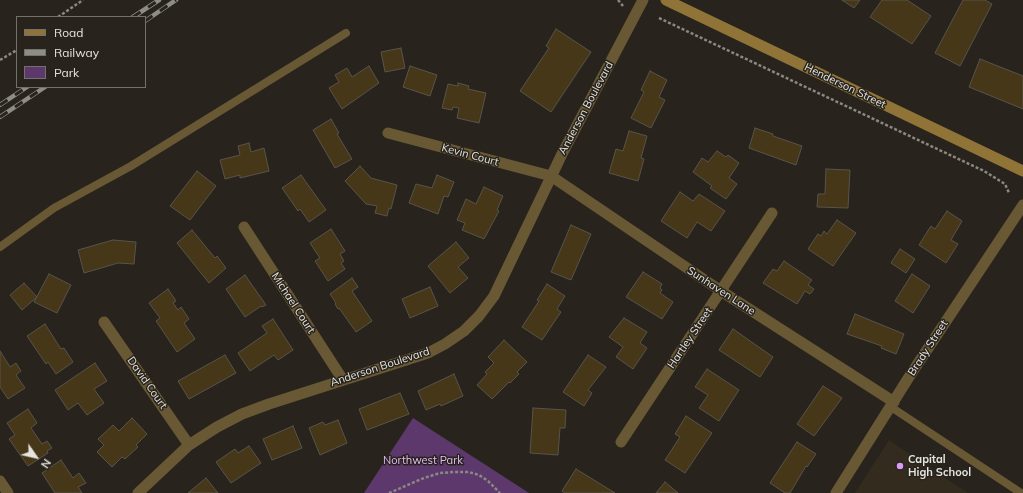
<!DOCTYPE html>
<style>
body{margin:0}
#map{position:relative;width:1023px;height:493px;overflow:hidden;background:#28241d;font-family:Mulish,sans-serif}
canvas{display:block}
.legend{position:absolute;left:16px;top:16px;width:130px;height:72px;box-sizing:border-box;background:#28241d;border:1px solid #74716b;margin:0;padding:5px 7px;list-style:none;font-size:12px;color:#e6e4df}
.legend li{display:flex;align-items:center;gap:8px;height:20px}
.legend b{width:20px;border:1px solid #74716b}
.north{position:absolute;left:16px;top:437px;width:40px;height:40px;-webkit-text-stroke:3px #28241d;paint-order:stroke;rotate:124deg;font-size:11px;font-weight:700;line-height:16px;text-align:center;color:#e6e4df}
.north::after{content:'';display:block;margin:auto;width:14px;height:18px;background:#e6e4df;clip-path:polygon(50% 0,100% 100%,50% 72%,0 100%)}
</style>
<div id="map">
<canvas width="1023" height="493"></canvas>
<ul class="legend">
<li><b style="height:5px;background:#907437"></b>Road</li>
<li><b style="height:5px;background:#8e8c86"></b>Railway</li>
<li><b style="height:11px;background:#5d386d"></b>Park</li>
</ul>
<div class="north">N</div>
</div>
<script>
const context = document.querySelector('canvas').getContext('2d');
context.lineJoin = 'round';
function paint(path, color) {
  context.fillStyle = color;
  context.fill(path, 'evenodd');
}
function toPath(rows) {
  const path = new Path2D();
  for (const r of rows) {
    path.moveTo(r[0], r[1]);
    for (let i = 2; i < r.length; i += 2) path.lineTo(r[i], r[i + 1]);
  }
  return path;
}
function stroke(path, color, width, dash) {
  context.strokeStyle = color;
  context.lineWidth = width;
  context.lineCap = dash ? 'butt' : 'round';
  context.setLineDash(dash || []);
  context.stroke(path);
}
function drawText(font, color, halo, rows, align = 'center') {
  context.font = font + ' Mulish,sans-serif';
  context.lineWidth = 3;
  context.setLineDash([]);
  context.textBaseline = 'middle';
  context.strokeStyle = halo;
  context.fillStyle = color;
  for (const [text, x, y, turn = 0] of rows) {
    context.save();
    context.translate(x, y);
    context.rotate((+turn || 0) * Math.PI / 180);
    context.textAlign = isNaN(turn) ? turn : align;
    if (halo) context.strokeText(text, 0, 0);
    context.fillText(text, 0, 0);
    context.restore();
  }
}
const built = toPath([
 [889,440,968,493,855,493]
]);
const green = toPath([
 [413,418,529,493,364,493]
]);
const building = toPath([
 [842,0,860,0,854,8,842,0],
 [882,0,907,0,931,16,912,44,870,17,882,0],
 [963,0,985,0,992,4,960,66,935,53,963,0],
 [556,29,591,52,551,112,520,91,549,48,546,46,556,29],
 [401,48,405,68,385,72,381,52,401,48],
 [980,59,1023,76,1023,109,969,87,980,59],
 [369,66,379,83,342,109,329,88,339,82,335,75,347,68,352,77,369,66],
 [410,66,437,75,430,96,403,87,410,66],
 [650,71,667,80,659,97,665,100,651,128,631,118,644,92,641,90,650,71],
 [458,83,469,86,468,89,486,93,479,123,457,118,459,108,453,107,452,110,442,108,448,84,458,86,458,83],
 [331,119,339,133,337,134,352,159,335,168,313,130,331,119],
 [755,128,773,134,773,136,802,146,796,165,749,148,755,128],
 [629,131,647,136,641,158,644,159,638,181,609,173,616,149,623,151,629,131],
 [249,143,251,152,264,148,269,171,240,178,240,175,225,179,220,160,240,155,238,146,249,143],
 [717,151,726,157,728,155,739,163,729,178,737,184,726,199,710,188,712,186,693,172,702,158,708,162,717,151],
 [360,166,371,178,397,185,391,209,389,208,387,216,375,213,377,206,366,204,345,181,360,166],
 [826,169,850,170,848,208,817,207,818,194,825,194,826,169],
 [197,171,216,186,190,220,170,206,197,171],
 [301,175,326,210,309,222,300,209,298,211,282,188,301,175],
 [437,175,454,182,448,197,444,196,438,214,409,203,416,184,432,188,437,175],
 [484,187,503,196,497,210,499,211,484,239,462,230,465,223,457,220,466,199,476,204,484,187],
 [680,192,693,201,699,194,725,211,711,231,697,222,687,238,661,221,680,192],
 [947,211,962,221,951,240,958,244,946,263,919,245,931,226,935,229,947,211],
 [837,220,856,233,833,266,808,249,818,234,821,236,824,231,827,234,837,220],
 [571,225,591,234,571,280,551,272,571,225],
 [331,229,345,251,340,254,344,261,341,263,345,269,328,281,315,261,320,258,310,243,331,229],
 [192,230,215,258,217,256,226,268,209,283,177,243,192,230],
 [113,240,136,242,134,264,118,263,84,273,78,250,113,240],
 [456,242,469,258,458,267,468,278,450,293,428,266,456,242],
 [900,249,915,259,906,273,891,263,900,249],
 [784,261,812,280,808,285,814,289,810,294,805,291,797,304,763,283,773,269,777,271,784,261],
 [643,272,662,284,660,288,662,290,660,293,673,302,662,319,626,297,643,272],
 [49,274,71,285,57,313,34,302,49,274],
 [912,274,930,286,913,313,895,301,912,274],
 [245,275,266,305,262,307,261,306,245,317,226,289,245,275],
 [352,278,358,287,352,291,372,321,356,332,339,308,338,309,335,304,336,303,330,294,352,278],
 [24,283,37,297,22,310,10,295,24,283],
 [547,284,565,296,557,309,561,312,542,340,522,327,539,301,537,300,547,284],
 [430,287,438,306,410,318,402,299,430,287],
 [168,289,176,301,173,303,178,310,181,307,189,319,184,323,195,339,177,352,156,321,160,318,149,303,168,289],
 [855,314,904,334,896,354,881,348,882,346,847,334,855,314],
 [624,318,647,332,640,343,647,348,633,369,616,357,623,347,609,337,624,318],
 [273,319,293,350,278,360,274,355,250,371,238,353,267,333,262,326,273,319],
 [45,324,61,349,64,348,73,362,56,374,48,362,46,364,27,336,45,324],
 [733,329,773,357,760,377,719,350,733,329],
 [504,340,527,362,517,372,519,374,510,383,509,382,492,399,477,385,487,374,485,372,494,363,488,357,504,340],
 [0,351,10,367,16,363,21,371,16,375,25,388,8,399,0,387,0,351],
 [225,355,236,373,189,399,178,381,225,355],
 [588,355,606,367,588,390,592,393,584,406,563,392,588,355],
 [95,363,107,381,94,389,104,403,87,415,78,403,68,410,55,390,95,363],
 [707,369,739,390,719,421,699,408,708,395,695,387,707,369],
 [454,374,463,396,441,406,440,404,426,410,418,391,454,374],
 [823,386,842,398,814,436,797,424,823,386],
 [400,393,409,414,367,430,359,409,400,393],
 [533,408,566,410,565,428,560,428,558,455,530,453,533,408],
 [28,409,37,423,31,428,42,444,47,441,52,448,47,451,48,453,28,466,9,439,15,435,7,423,28,409],
 [686,416,712,433,685,473,665,460,680,437,675,434,686,416],
 [132,418,147,434,136,445,138,447,125,459,122,457,112,467,97,452,104,445,98,439,113,425,119,431,132,418],
 [338,420,347,443,320,455,309,428,323,422,325,425,338,420],
 [293,426,302,448,272,460,263,439,293,426],
 [797,442,816,454,807,467,806,466,790,493,785,493,770,483,797,442],
 [249,446,261,463,231,483,216,462,235,449,238,453,249,446],
 [61,460,73,478,79,473,86,483,78,487,82,493,55,493,42,473,61,460],
 [576,469,615,493,565,493,562,491,576,469],
 [206,478,218,493,188,493,206,478],
 [665,482,678,493,656,493,665,482]
]);
const path = toPath([
 [618,0,623,6],
 [58,17,83,0],
 [659,18,984,171,1005,184,1009,193],
 [0,60,17,50],
 [389,493,424,478,440,473,454,472,469,472,479,475,488,481,500,493]
]);
const service = toPath([
 [0,247,54,208,131,166,346,33],
 [891,407,1021,493]
]);
const minor = toPath([
 [388,133,551,176,721,291,894,402],
 [244,227,343,380],
 [104,322,189,445],
 [621,442,772,213],
 [0,481,8,493],
 [138,493,189,445,217,427,242,414,269,404,428,353,445,344,464,331,479,316,494,296,562,154,643,0]
]);
const tertiary = toPath([
 [836,493,909,377,1023,205]
]);
const secondary = toPath([
 [666,0,1023,171]
]);
const rail = toPath([
 [133,17,159,0],
 [145,21,176,0],
 [0,105,27,87],
 [0,117,45,87]
]);
const markers = [
 [900,466,4,"#da9af7"]
];
const streetNames = [
 ["Henderson Street",845,86,26],
 ["Anderson Boulevard",586,108,-62],
 ["Kevin Court",470,155,15],
 ["Sunhaven Lane",721,291,33],
 ["Michael Court",293,303,57],
 ["Hartley Street",690,338,-56],
 ["Brady Street",928,348,-57],
 ["Anderson Boulevard",380,367,-18],
 ["David Court",147,383,55]
];
const poiNames = [
 ["Capital",908,460],
 ["High School",908,473]
];
const parkNames = [
 ["Northwest Park",423,461]
];
paint(built, '#322b1e');
paint(green, '#5d386d');
paint(building, '#453717');
stroke(building, '#58544c', 1);
stroke(path, '#8b8882', 2.5, [3, 2]);
stroke(service, '#695834', 8);
stroke(minor, '#695834', 11);
stroke(tertiary, '#695834', 11);
stroke(secondary, '#907437', 11);
stroke(rail, '#8e8c86', 4.5);
stroke(rail, '#28241d', 3, [9]);
for (const [x, y, r, color] of markers) {
  const dot = new Path2D();
  dot.arc(x, y, r, 0, 2 * Math.PI);
  context.fillStyle = color;
  context.fill(dot);
  stroke(dot, '#28241d', 1.5);
}
drawText('11px', '#e6e4df', '#28241d', streetNames);
drawText('bold 11px', '#e6e4df', '#28241d', poiNames, 'left');
drawText('11px', '#e6bdfa', '#28241d', parkNames);
</script>
